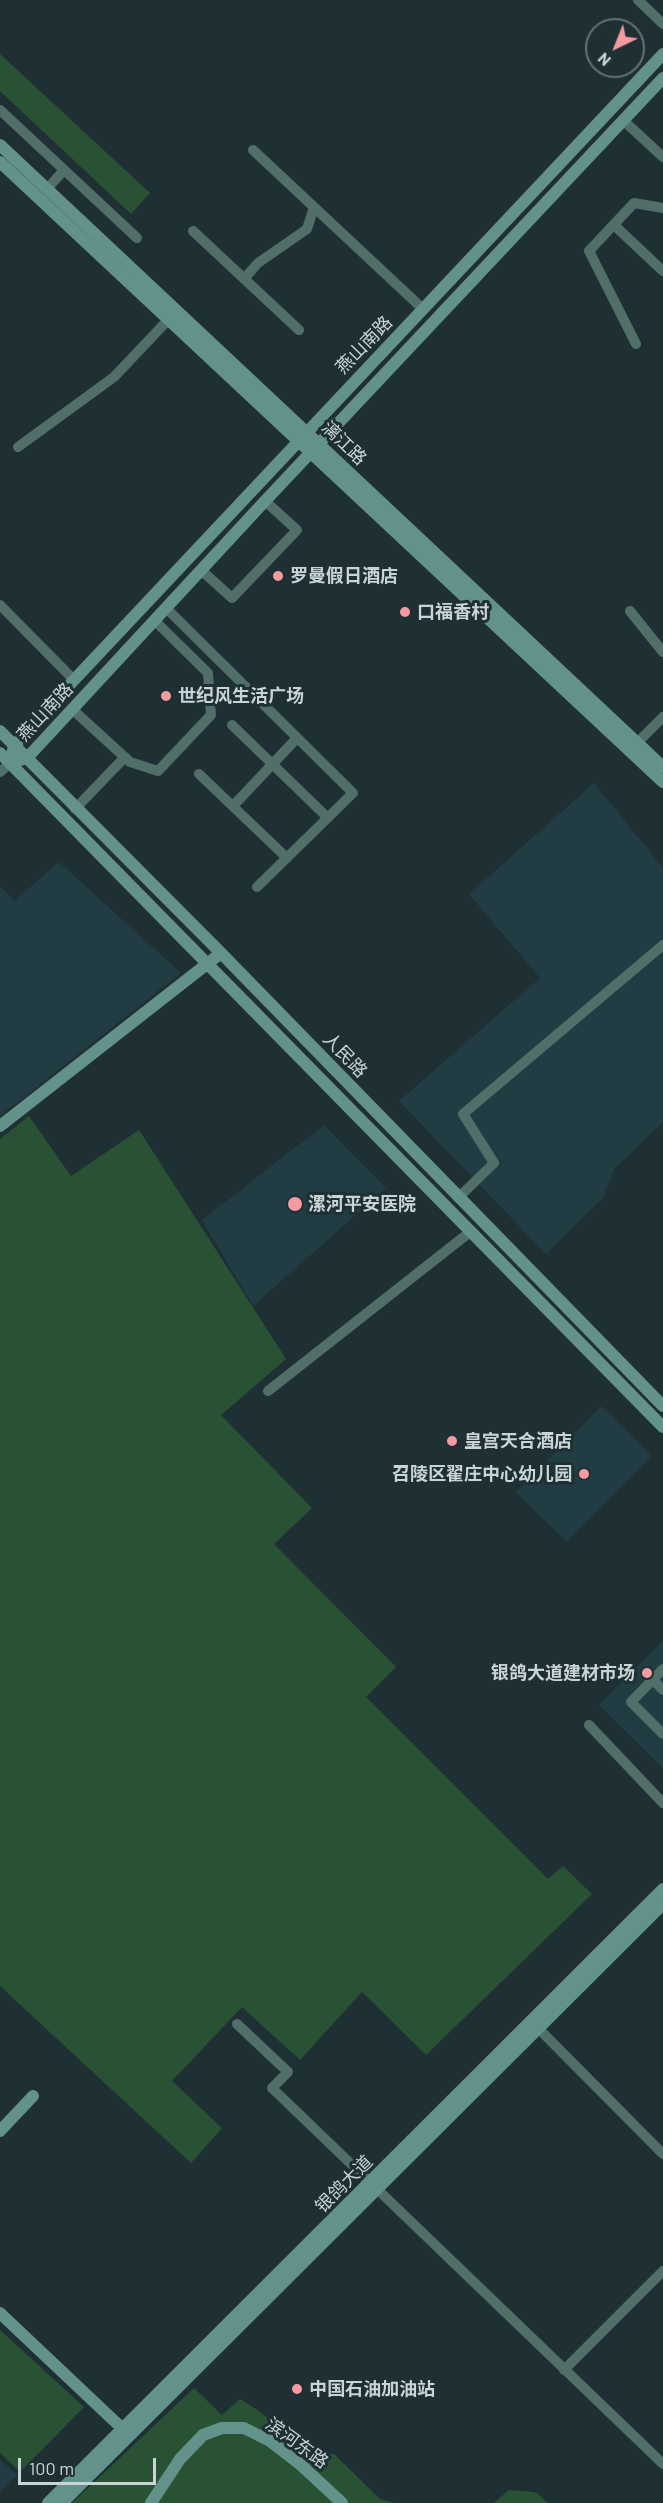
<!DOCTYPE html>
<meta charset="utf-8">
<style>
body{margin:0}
#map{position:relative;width:663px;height:2503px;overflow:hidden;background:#1f3035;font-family:Barlow,sans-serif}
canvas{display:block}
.north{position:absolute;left:585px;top:18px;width:60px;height:60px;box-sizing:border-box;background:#1f3035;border:2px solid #637275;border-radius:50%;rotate:223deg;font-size:16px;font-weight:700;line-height:24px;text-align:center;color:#c9d4d6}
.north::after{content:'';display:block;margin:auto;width:21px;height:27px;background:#f49aa0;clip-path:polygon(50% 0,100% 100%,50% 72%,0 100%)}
.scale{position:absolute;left:18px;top:2458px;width:138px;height:27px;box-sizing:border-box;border:3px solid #c9d4d6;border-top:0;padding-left:8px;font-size:18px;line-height:21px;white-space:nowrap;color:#c9d4d6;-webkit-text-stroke:4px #1f3035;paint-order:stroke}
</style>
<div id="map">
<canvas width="663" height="2503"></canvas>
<div class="north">N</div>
<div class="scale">100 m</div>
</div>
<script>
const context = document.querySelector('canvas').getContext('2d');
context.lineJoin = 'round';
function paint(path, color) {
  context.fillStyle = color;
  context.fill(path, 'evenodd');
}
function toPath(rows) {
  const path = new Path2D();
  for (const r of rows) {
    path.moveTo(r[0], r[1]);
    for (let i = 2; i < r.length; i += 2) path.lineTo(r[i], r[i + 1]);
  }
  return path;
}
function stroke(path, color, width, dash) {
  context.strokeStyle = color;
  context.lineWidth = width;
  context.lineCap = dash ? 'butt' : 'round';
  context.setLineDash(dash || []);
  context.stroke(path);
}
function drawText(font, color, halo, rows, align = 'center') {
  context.font = font + ' Barlow,"Noto Sans SC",sans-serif';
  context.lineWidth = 6;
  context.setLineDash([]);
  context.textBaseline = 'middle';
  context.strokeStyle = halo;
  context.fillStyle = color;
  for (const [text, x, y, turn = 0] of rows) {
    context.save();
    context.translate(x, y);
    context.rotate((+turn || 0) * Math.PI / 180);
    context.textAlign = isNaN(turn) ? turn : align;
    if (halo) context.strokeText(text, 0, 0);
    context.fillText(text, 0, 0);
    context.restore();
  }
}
const built = toPath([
 [594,783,663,868,663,1122,614,1169,603,1198,546,1254,399,1101,540,978,469,894],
 [59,862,181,973,0,1116,0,886,14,901],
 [324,1125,386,1188,253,1306,202,1220],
 [601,1406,652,1456,567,1542,516,1492],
 [663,1641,663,1768,599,1705],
 [0,2459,17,2475,0,2492]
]);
const green = toPath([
 [0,54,150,193,131,214,0,91],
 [29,1116,71,1176,139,1130,286,1359,221,1415,312,1508,274,1544,396,1667,366,1697,548,1879,563,1866,592,1894,426,2055,362,1992,300,2060,242,2007,172,2081,222,2128,191,2163,0,1986,0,1139],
 [0,2330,84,2407,20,2472,0,2453],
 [194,2388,222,2415,240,2399,259,2411,311,2453,334,2454,380,2499,394,2503,72,2503],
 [509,2490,535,2492,548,2503,494,2503]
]);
const street = toPath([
 [638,0,663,24],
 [0,110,137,238],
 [624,121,663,157],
 [253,150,423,309],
 [47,189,64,170],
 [614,225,663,271],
 [193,231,299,330],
 [244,279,258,263,307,229,314,207],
 [636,344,589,251,634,203,663,208],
 [18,447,114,377,168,320],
 [201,570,232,598,297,530,265,501],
 [0,605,74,680],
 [166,608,353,793,257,887],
 [630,611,663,652],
 [72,709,130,762,158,771,211,715,208,673,154,620],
 [232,725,328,818],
 [631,749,663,717],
 [0,772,10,763],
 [199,774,287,858],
 [233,806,297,738],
 [75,809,125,757],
 [458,1198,494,1163,463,1114,663,945],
 [268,1391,470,1232],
 [663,1669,631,1702,663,1734],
 [653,1680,663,1690],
 [589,1725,663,1803],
 [237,2024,288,2072,272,2088,663,2464],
 [538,2028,663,2154],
 [564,2370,663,2271]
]);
const secondary = toPath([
 [0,145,663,767],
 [0,162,663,782],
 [0,731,221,953,663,1406],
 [0,753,663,1427],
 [10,763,14,746,74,680,663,54],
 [10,763,27,758,265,501,663,78],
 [0,1126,221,953],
 [0,2131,33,2096],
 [0,2313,127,2433],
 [48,2503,663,1889],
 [62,2503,663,1904],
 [151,2503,180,2459,203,2435,222,2428,244,2428,270,2441,301,2465,342,2503]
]);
const markers = [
 [278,576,6,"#f49aa0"],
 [405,612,6,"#f49aa0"],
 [166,696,6,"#f49aa0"],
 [295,1204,8,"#f49aa0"],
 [452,1441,6,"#f49aa0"],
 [584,1474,6,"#f49aa0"],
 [647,1673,6,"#f49aa0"],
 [297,2389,6,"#f49aa0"]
];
const streetNames = [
 ["燕山南路",364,345,-46],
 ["漓江路",344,443,44],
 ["燕山南路",45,712,-47],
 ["人民路",345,1055,46],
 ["银鸽大道",344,2184,-45],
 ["滨河东路",297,2443,36]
];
const poiNames = [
 ["罗曼假日酒店",290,576],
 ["口福香村",417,612],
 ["世纪风生活广场",178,696],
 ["漯河平安医院",308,1204],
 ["皇宫天合酒店",464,1441],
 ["召陵区翟庄中心幼儿园",572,1474,"right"],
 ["银鸽大道建材市场",635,1673,"right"],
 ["中国石油加油站",309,2389]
];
paint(built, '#213c42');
paint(green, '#295234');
stroke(street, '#516e69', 10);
stroke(secondary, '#63928b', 12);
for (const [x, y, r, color] of markers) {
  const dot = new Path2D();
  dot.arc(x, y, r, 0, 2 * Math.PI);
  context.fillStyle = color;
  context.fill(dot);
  stroke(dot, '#1f3035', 2);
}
drawText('18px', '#c9d4d6', '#1f3035', streetNames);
drawText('bold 18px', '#c9d4d6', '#1f3035', poiNames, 'left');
</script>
